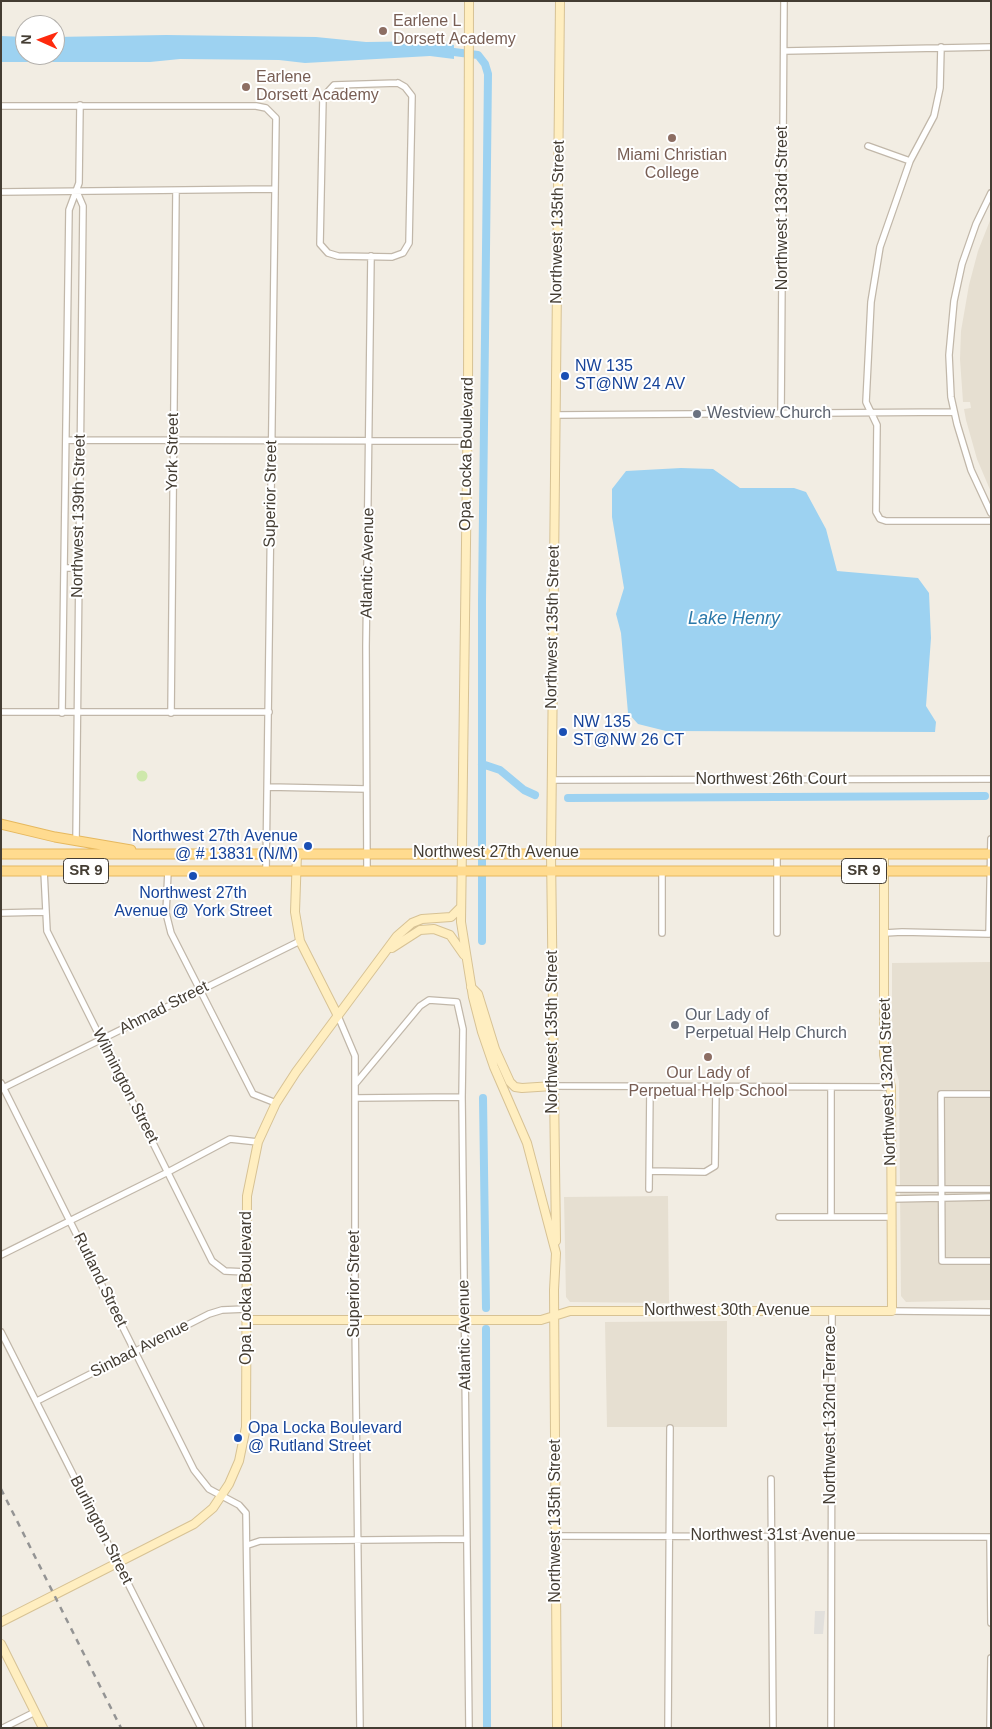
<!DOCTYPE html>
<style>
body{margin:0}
#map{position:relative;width:992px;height:1729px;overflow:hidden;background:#f2ede3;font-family:Arial,sans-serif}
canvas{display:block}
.frame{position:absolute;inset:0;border:2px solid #443d33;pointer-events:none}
.north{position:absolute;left:15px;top:15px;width:50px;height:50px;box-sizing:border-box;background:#fff;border:1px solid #b4b1ad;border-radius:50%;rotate:272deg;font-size:14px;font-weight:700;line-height:20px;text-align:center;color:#443d33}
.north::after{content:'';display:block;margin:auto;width:18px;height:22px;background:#fe2a0e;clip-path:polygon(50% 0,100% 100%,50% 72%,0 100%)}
</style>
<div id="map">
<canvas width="992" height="1729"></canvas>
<div class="frame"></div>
<div class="north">N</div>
</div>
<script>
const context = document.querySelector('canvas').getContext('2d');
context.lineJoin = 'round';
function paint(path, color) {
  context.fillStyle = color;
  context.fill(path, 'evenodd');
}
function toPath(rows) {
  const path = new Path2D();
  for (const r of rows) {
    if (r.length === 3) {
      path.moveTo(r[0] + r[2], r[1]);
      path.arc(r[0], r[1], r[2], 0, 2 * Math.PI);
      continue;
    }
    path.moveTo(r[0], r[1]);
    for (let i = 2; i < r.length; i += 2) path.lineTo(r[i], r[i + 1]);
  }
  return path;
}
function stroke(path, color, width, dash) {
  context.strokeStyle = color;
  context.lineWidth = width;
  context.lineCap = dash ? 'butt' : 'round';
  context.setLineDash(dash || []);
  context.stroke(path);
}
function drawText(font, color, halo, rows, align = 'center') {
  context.font = font + ' Arial,sans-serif';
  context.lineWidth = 4;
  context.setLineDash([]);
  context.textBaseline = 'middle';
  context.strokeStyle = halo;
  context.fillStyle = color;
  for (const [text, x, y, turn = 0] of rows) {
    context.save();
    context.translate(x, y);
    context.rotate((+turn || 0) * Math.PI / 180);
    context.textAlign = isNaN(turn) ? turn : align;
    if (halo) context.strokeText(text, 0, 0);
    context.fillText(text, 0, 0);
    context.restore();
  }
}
const residential = toPath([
 [991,218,991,492,977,459,966,420,964,409,971,408,970,402,963,402,960,359,961,331,969,285,978,251],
 [991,962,991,1300,906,1302,901,1296,899,1081,892,1057,892,963],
 [668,1196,669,1303,570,1302,566,1297,564,1197],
 [727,1321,727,1427,607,1427,605,1322]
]);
const green = toPath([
 [142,776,5.5]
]);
const parking = toPath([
 [815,1611,825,1611,823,1634,814,1634]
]);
const water = toPath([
 [166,35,316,37,366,42,434,41,454,45,454,59,430,56,305,63,279,60,180,59,150,62,1,62,1,36,25,37,25,55,55,55,55,37],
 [681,468,713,469,740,488,794,488,806,492,826,529,837,571,918,578,929,593,931,638,926,706,936,722,935,732,666,731,638,724,628,713,621,633,616,614,624,588,612,517,612,489,626,471]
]);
const canal = toPath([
 [454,52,478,55,485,64,488,74,482,599,482,941],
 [482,764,500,770,524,790,535,795],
 [568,798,985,796],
 [483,1098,486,1308],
 [486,1329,487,1728]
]);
const street = toPath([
 [941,47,940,88,934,116,910,161,880,247,871,302,866,402,877,425,876,512,880,519,886,521,991,521],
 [785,51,991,47],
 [398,83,405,87,412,96,409,243,403,253,392,257,338,256,328,253,320,244,323,97,334,85,398,83],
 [1,106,256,106,266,108,276,118,266,870],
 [868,146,910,161],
 [1,192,275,189],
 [991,193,976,224,962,264,954,301,949,355,951,397,957,424,971,470,991,513],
 [781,414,784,1],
 [556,415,954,412],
 [66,440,467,441],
 [64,568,78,568],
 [1,712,269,712],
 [62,713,69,210,79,183,80,105],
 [171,713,176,191],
 [552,780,991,779],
 [268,787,366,789],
 [76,841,83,206,77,192],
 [777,854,777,933],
 [367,870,366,646,371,256],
 [44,871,47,931,212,1261,225,1271,246,1272],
 [168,871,166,913,171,933,253,1094,276,1103],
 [1,913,44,912],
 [662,933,662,871],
 [885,933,902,932,989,934,991,839],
 [338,1016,355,1056,355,1318,360,1728],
 [1,1083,194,1470,209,1489,239,1505,246,1513,249,1728],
 [356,1083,420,1006,429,1000,457,1002,463,1029,462,1097,469,1728],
 [553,1086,891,1087],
 [831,1088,831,1217],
 [1,1089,300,941],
 [991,1094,941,1094,942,1261,991,1261],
 [355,1098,462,1097],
 [650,1171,705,1172,715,1166,716,1087],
 [649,1189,650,1087],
 [892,1189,991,1189],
 [892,1199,991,1197],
 [779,1217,892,1217],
 [1,1255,168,1172,230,1139,258,1142],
 [892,1311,991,1312],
 [1,1332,201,1728],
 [37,1401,209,1314,222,1310,246,1309],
 [771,1479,773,1728],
 [556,1536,991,1537],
 [990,1537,991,1623],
 [248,1545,260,1541,467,1539],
 [3,1728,35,1712],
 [668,1728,670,1428],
 [831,1728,832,1312],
 [990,1728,991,1658]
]);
const secondary = toPath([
 [469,1,468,392,461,922,473,997,482,1032,494,1067,527,1143,556,1253,554,1290,557,1728],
 [297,854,295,912,300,941,338,1016],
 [392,948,420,930,434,929,450,935,464,955],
 [471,987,478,994,495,1049,510,1082,515,1087,522,1088,553,1086],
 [556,1241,551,854,560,1],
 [246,1320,541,1320,570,1311,892,1311,891,1087,884,1055,884,854],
 [1,1622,194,1524,213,1508,229,1484,239,1461,246,1427,247,1196,258,1142,276,1103,296,1072,397,936,412,923,422,919,451,917,461,907],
 [1,1644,43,1728]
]);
const primary = toPath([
 [1,824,55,837,131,850],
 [1,854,991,854],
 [1,871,991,871]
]);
const rail = toPath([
 [1,1489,121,1728]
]);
const markers = [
 [383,31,5,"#8d6e63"],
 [246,87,5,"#8d6e63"],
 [672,138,5,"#8d6e63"],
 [565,376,5,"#1a4fb4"],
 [697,414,5,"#6b7280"],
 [563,732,5,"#1a4fb4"],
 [308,846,5,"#1a4fb4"],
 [193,876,5,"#1a4fb4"],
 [675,1025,5,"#6b7280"],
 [708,1057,5,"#8d6e63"],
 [238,1438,5,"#1a4fb4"]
];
const shields = [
 [86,871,45],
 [864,871,45]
];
const shieldNames = [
 ["SR 9",86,871],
 ["SR 9",864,871]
];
const educationNames = [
 ["Earlene L",393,22],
 ["Dorsett Academy",393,40],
 ["Earlene",256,78],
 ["Dorsett Academy",256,96],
 ["Miami Christian",672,156,"center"],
 ["College",672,174,"center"],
 ["Our Lady of",708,1074,"center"],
 ["Perpetual Help School",708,1092,"center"]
];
const streetNames = [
 ["Northwest 133rd Street",783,208,-90],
 ["Northwest 135th Street",558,222,-89],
 ["York Street",173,452,-89],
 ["Opa Locka Boulevard",467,454,-89],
 ["Superior Street",271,494,-89],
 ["Northwest 139th Street",79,516,-89],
 ["Atlantic Avenue",368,563,-89],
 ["Northwest 135th Street",553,627,-89],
 ["Northwest 26th Court",771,780],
 ["Northwest 27th Avenue",496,853],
 ["Ahmad Street",164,1008,-27],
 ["Northwest 135th Street",553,1032,-90],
 ["Northwest 132nd Street",888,1082,-92],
 ["Wilmington Street",125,1086,63],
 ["Rutland Street",100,1280,64],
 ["Superior Street",355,1284,-90],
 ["Opa Locka Boulevard",247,1288,-90],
 ["Northwest 30th Avenue",727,1311],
 ["Atlantic Avenue",465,1335,-91],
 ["Sinbad Avenue",140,1349,-27],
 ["Northwest 132nd Terrace",831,1415,-90],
 ["Northwest 135th Street",556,1521,-90],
 ["Burlington Street",101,1530,63],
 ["Northwest 31st Avenue",773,1536]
];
const transitNames = [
 ["NW 135",575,367],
 ["ST@NW 24 AV",575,385],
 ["NW 135",573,723],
 ["ST@NW 26 CT",573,741],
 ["Northwest 27th Avenue",298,837,"right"],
 ["@ # 13831 (N/M)",298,855,"right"],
 ["Northwest 27th",193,894,"center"],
 ["Avenue @ York Street",193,912,"center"],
 ["Opa Locka Boulevard",248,1429],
 ["@ Rutland Street",248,1447]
];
const worshipNames = [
 ["Westview Church",707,414],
 ["Our Lady of",685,1016],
 ["Perpetual Help Church",685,1034]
];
const waterNames = [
 ["Lake Henry",734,619]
];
paint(residential, '#e6dfd1');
paint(green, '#cee8ab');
paint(parking, '#e2e0dc');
paint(water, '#9dd2f1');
stroke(canal, '#9dd2f1', 8);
stroke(street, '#c1b7a9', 8);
stroke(secondary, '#d7c294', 10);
stroke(primary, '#e6b85e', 11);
stroke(street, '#fff', 5.5);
stroke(secondary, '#ffeec0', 8);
stroke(primary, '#ffdb8f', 9);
stroke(rail, '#949494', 2.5, [6, 6]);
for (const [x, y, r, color] of markers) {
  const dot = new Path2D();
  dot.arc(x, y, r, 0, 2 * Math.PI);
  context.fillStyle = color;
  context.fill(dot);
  stroke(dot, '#fff', 2);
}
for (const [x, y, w] of shields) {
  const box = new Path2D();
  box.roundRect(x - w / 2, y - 12.5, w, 25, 4);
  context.fillStyle = '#fff';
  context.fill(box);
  stroke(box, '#443d33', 1);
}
drawText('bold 15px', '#443d33', null, shieldNames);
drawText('16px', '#785e54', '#fff', educationNames, 'left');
drawText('16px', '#443d33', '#fff', streetNames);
drawText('16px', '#164399', '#fff', transitNames, 'left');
drawText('16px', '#5b616d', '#fff', worshipNames, 'left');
drawText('italic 18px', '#2a78a9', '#fff', waterNames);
</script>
